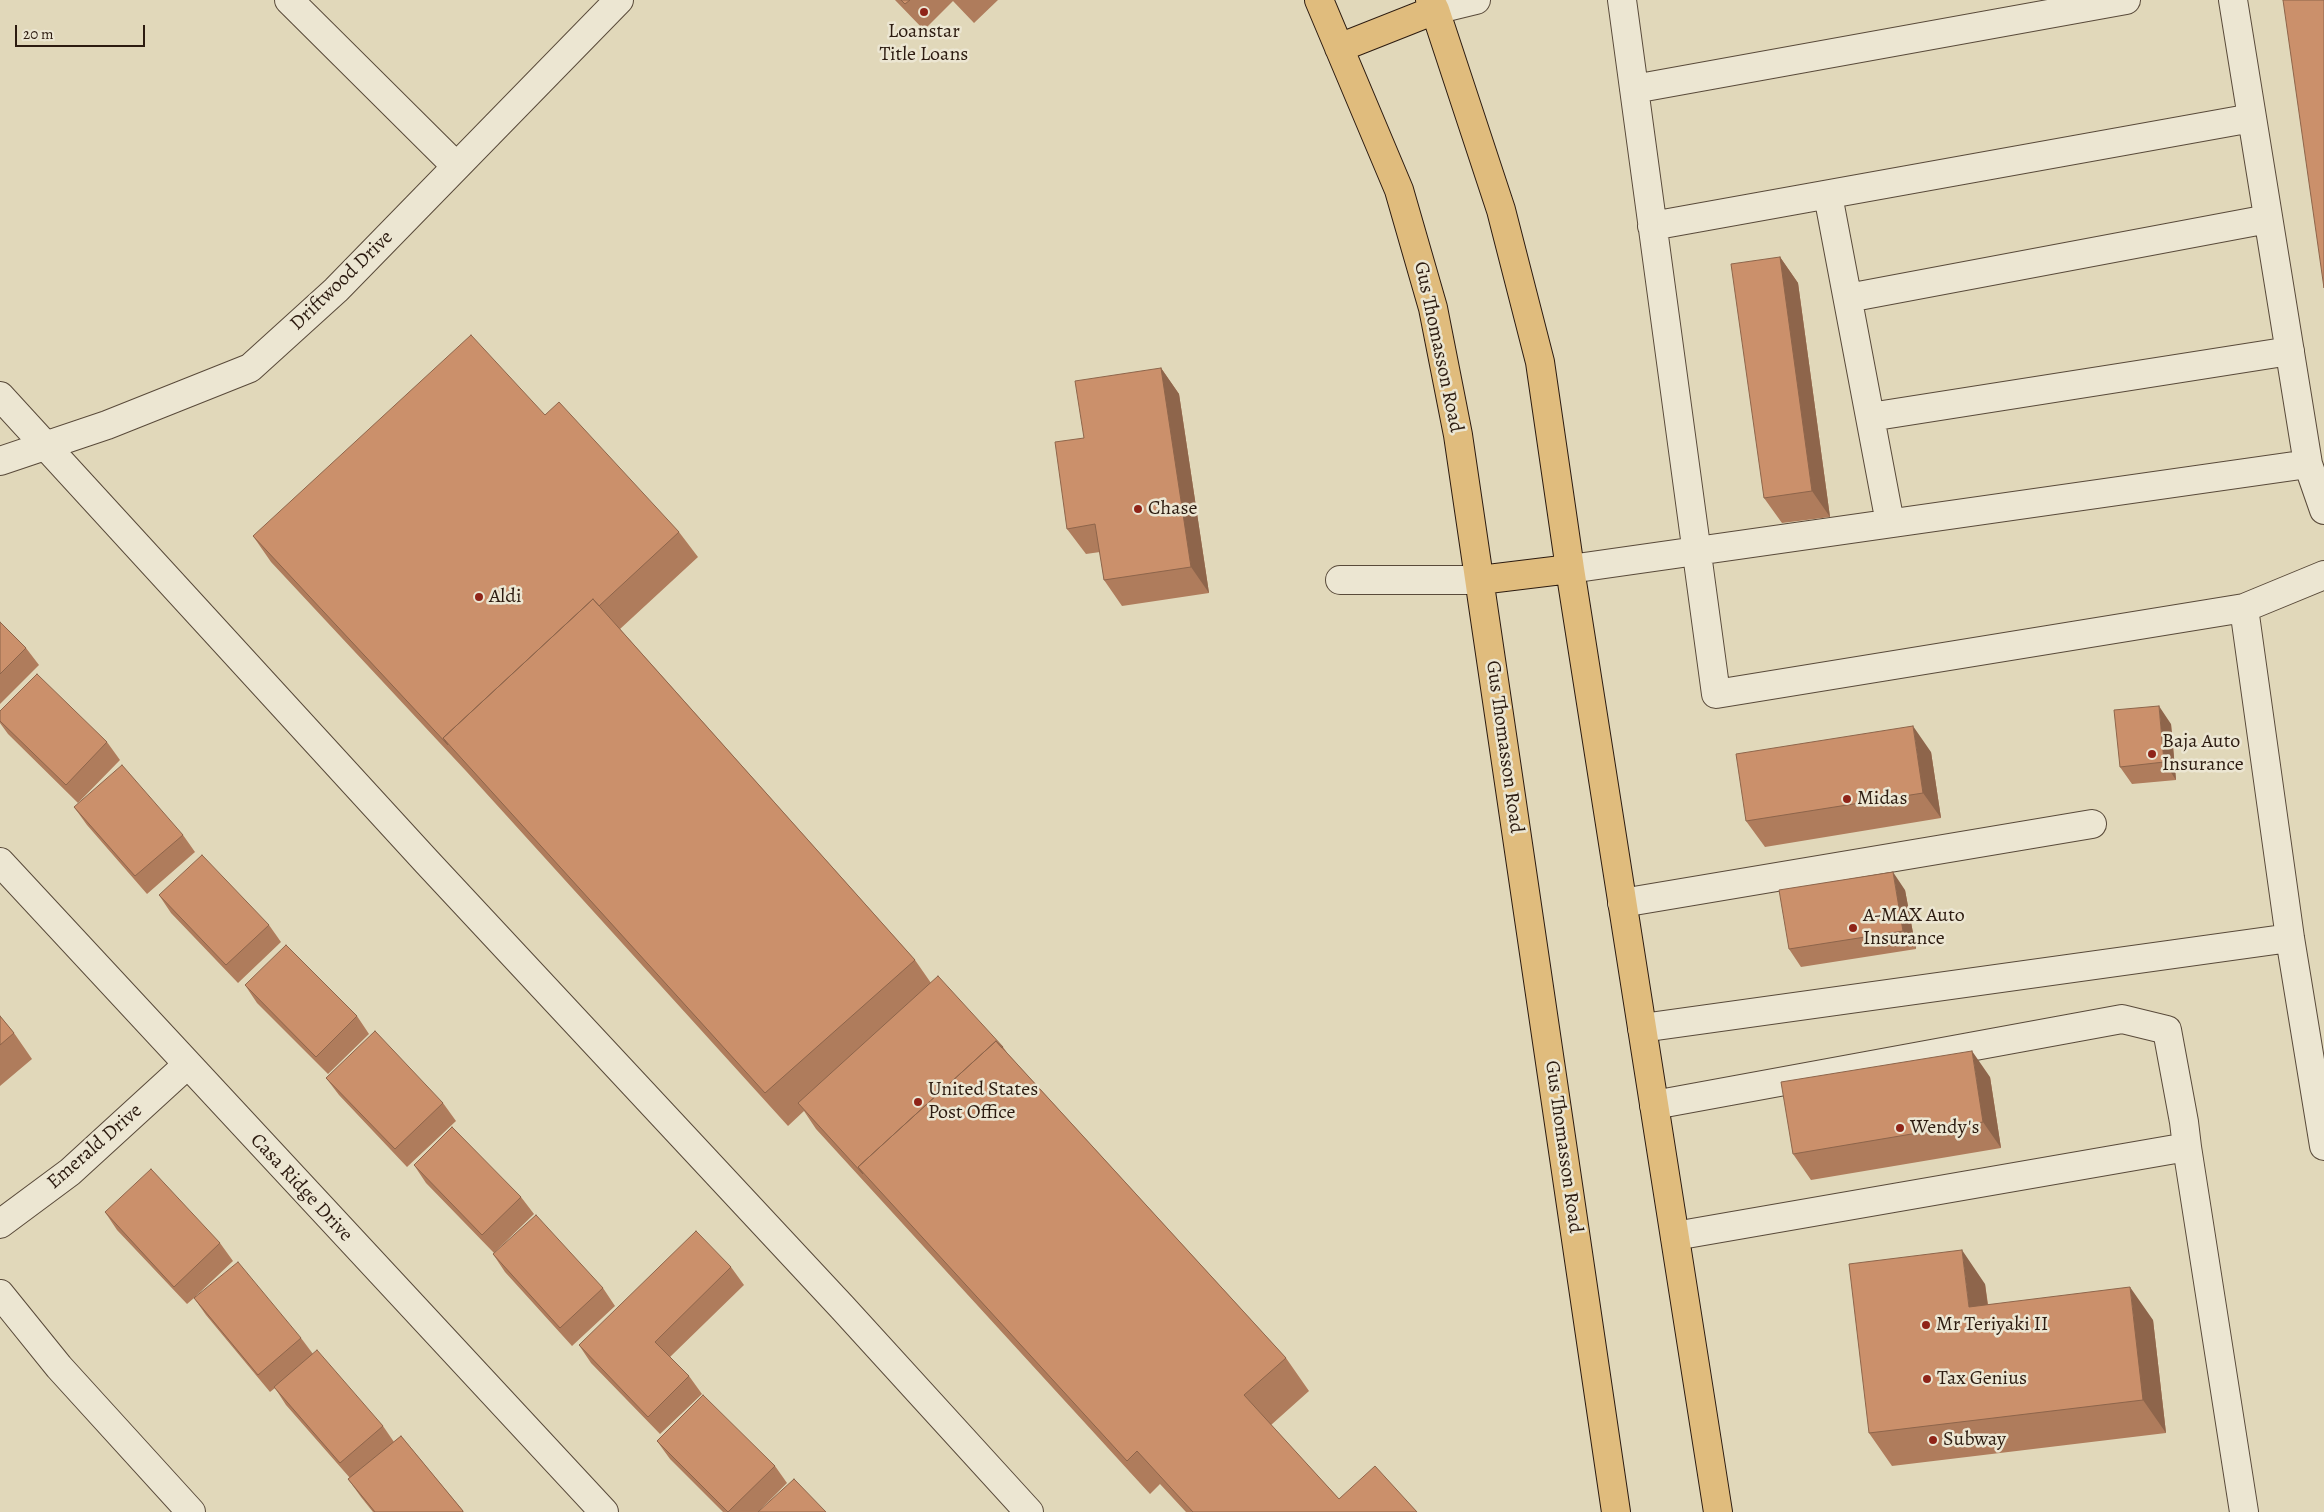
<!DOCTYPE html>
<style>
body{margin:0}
#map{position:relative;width:2324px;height:1512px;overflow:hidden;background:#e1d8ba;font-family:Alegreya,serif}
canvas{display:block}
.scale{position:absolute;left:15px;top:25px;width:130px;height:22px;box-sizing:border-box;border:2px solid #2c1b10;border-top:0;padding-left:6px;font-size:15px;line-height:18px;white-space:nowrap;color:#2c1b10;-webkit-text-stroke:4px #ece6d2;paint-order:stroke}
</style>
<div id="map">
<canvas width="2324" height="1512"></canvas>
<div class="scale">20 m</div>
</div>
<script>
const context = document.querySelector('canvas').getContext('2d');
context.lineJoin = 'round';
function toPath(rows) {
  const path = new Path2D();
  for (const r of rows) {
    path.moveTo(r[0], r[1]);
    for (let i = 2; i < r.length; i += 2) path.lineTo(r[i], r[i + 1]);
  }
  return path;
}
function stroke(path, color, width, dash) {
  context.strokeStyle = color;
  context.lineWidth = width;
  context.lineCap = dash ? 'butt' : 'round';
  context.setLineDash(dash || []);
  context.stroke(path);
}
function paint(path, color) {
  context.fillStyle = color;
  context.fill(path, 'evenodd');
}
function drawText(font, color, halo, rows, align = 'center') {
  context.font = font + ' Alegreya,serif';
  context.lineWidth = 5;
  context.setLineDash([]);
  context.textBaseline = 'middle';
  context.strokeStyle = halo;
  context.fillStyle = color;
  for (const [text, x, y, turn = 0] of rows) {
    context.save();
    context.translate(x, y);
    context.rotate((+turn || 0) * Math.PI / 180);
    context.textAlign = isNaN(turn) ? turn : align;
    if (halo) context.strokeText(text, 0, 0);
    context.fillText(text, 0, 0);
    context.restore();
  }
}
const minor = toPath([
 [289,0,456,166],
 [1622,0,1716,694,2244,608,2324,575],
 [1435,10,1476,0],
 [1634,89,2126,0],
 [1828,195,1890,523],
 [1652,226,2252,118],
 [1848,298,2268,219],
 [0,396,427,862,842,1307,1029,1512],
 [1870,417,2290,351],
 [0,461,107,425,250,368,336,290,619,0],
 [2308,464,2324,510],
 [1570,569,2308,464,2233,0],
 [1340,580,1480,580],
 [2244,608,2290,938,2324,1146],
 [0,862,604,1512],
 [1622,903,2092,824],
 [1642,1028,2290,938],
 [1654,1105,2122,1019,2167,1030,2184,1122,2187,1147,1675,1236],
 [2187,1147,2244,1512],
 [0,1224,70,1172,187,1065],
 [0,1294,59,1367,191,1512]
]);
const major = toPath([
 [1319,0,1399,190,1433,308,1458,435,1616,1512],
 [1430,0,1435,10,1501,210,1540,362,1570,569,1718,1512],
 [1339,48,1435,10],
 [1480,580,1570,569]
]);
const wall = toPath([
 [895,0,998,0,974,23,953,1,924,30],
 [1780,257,1798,283,1830,517,1782,523,1764,498],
 [1161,368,1179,394,1209,593,1122,606,1104,580,1100,552,1086,554,1067,529,1084,438],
 [545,415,679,532,698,557,620,629,915,960,931,983,1003,1047,1008,1054,1286,1358,1309,1391,1271,1425,1339,1499,1417,1512,1186,1512,1160,1484,1150,1494,816,1129,804,1111,788,1126,466,771,271,562,253,536],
 [0,622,26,648,39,665,0,704],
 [0,711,107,742,120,760,78,803,8,734,0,723],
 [2171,724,2176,780,2132,784,2120,767],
 [1931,752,1941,818,1765,847,1746,821],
 [74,807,183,835,195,852,147,894,87,825],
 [1905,890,1916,949,1801,967,1789,949],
 [159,895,269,925,281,942,238,983,171,913],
 [245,985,357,1016,369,1034,328,1074,257,1003],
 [0,1016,14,1033,32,1059,0,1086],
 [1990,1077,2001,1148,1811,1180,1793,1154],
 [326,1078,443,1103,456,1121,407,1167,339,1095],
 [414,1165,521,1197,534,1214,494,1253,426,1183],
 [105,1212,220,1243,233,1261,196,1296,301,1338,313,1354,383,1426,394,1442,401,1436,464,1512,373,1512,361,1497,348,1479,350,1478,286,1405,275,1388,270,1392,206,1315,194,1298,187,1304,117,1230],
 [493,1254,603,1288,615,1306,572,1346,505,1272],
 [731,1267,744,1285,670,1357,689,1376,702,1394,660,1434,591,1363,579,1345],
 [1985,1284,1988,1304,2153,1320,2166,1433,1892,1466,1869,1433],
 [657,1441,775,1466,787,1483,758,1512,723,1512,670,1459]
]);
const shadedWall = toPath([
 [1780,257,1798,283,1830,517,1812,491],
 [1161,368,1179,394,1209,593,1191,567],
 [2159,706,2171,724,2176,780,2164,762],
 [1913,726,1931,752,1941,818,1923,793],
 [1893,872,1905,890,1916,949,1903,931],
 [1972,1051,1990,1077,2001,1148,1983,1122],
 [1962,1250,1985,1284,1992,1340,1969,1307],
 [2130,1287,2153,1320,2166,1433,2143,1400]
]);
const building = toPath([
 [901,0,910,0,905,4,901,0],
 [2283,0,2324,0,2324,288,2283,0],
 [1780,257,1812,491,1764,498,1731,264,1780,257],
 [471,335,545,415,559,402,679,532,599,606,593,599,443,738,448,745,253,536,471,335],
 [1161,368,1191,567,1104,580,1095,524,1067,529,1055,442,1084,438,1075,381,1161,368],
 [593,599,915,960,765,1093,443,738,593,599],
 [0,622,26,648,0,674,0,622],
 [37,674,107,742,66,785,0,721,0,711,37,674],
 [2159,706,2164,762,2120,767,2114,710,2159,706],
 [1913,726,1923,793,1746,821,1736,754,1913,726],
 [122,765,183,835,135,876,74,807,122,765],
 [202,855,269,925,226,965,159,895,202,855],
 [1893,872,1903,931,1789,949,1779,890,1893,872],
 [286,945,357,1016,316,1057,245,985,286,945],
 [938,976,1003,1047,1002,1048,996,1041,858,1167,863,1174,798,1103,938,976],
 [0,1016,14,1033,0,1045,0,1016],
 [375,1031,443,1103,395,1149,326,1078,375,1031],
 [996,1041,1286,1358,1244,1395,1339,1499,1375,1466,1417,1512,1193,1512,1137,1451,1127,1461,858,1167,996,1041],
 [1972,1051,1983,1122,1793,1154,1781,1082,1972,1051],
 [452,1127,521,1197,482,1235,414,1165,452,1127],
 [151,1169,220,1243,174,1287,105,1212,151,1169],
 [536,1215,603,1288,560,1328,493,1254,536,1215],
 [696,1231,731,1267,655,1342,689,1376,648,1417,579,1345,696,1231],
 [1962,1250,1969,1307,2130,1287,2143,1400,1869,1433,1849,1264,1962,1250],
 [238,1262,301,1338,258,1375,194,1298,238,1262],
 [317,1350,383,1426,340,1463,274,1387,317,1350],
 [703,1395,775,1466,728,1512,657,1441,703,1395],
 [401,1436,463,1511,462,1512,375,1512,348,1479,401,1436],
 [794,1479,826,1512,758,1512,794,1479]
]);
const markers = [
 [924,12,5,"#8f2418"],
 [1138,509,5,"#8f2418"],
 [479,597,5,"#8f2418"],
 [2152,754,5,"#8f2418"],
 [1847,799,5,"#8f2418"],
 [1853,928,5,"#8f2418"],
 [918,1102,5,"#8f2418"],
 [1900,1128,5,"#8f2418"],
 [1926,1325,5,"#8f2418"],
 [1927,1379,5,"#8f2418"],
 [1933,1440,5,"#8f2418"]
];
const poiNames = [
 ["Loanstar",924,32,"center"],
 ["Title Loans",924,55,"center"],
 ["Chase",1148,509],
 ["Aldi",489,597],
 ["Baja Auto",2162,742],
 ["Insurance",2162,765],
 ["Midas",1857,799],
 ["A-MAX Auto",1863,916],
 ["Insurance",1863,939],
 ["United States",928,1090],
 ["Post Office",928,1113],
 ["Wendy's",1910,1128],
 ["Mr Teriyaki II",1936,1325],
 ["Tax Genius",1937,1379],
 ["Subway",1943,1440]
];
const streetNames = [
 ["Driftwood Drive",342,281,-44],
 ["Gus Thomasson Road",1438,347,78],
 ["Gus Thomasson Road",1504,747,82],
 ["Emerald Drive",95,1147,-41],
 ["Gus Thomasson Road",1563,1147,82],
 ["Casa Ridge Drive",301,1188,47]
];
stroke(minor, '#594a3a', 30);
stroke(major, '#2c1b10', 30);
stroke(minor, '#ece6d2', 28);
stroke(major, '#e0bc7d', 28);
paint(wall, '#af7c5c');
paint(shadedWall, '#8e654b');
paint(building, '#cb906b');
stroke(building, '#8e654b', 1);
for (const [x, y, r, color] of markers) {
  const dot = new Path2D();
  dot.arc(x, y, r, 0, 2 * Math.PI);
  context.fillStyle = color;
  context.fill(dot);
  stroke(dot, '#ece6d2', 2);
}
drawText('20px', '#2c1b10', '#ece6d2', poiNames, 'left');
drawText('20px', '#2c1b10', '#ece6d2', streetNames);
</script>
